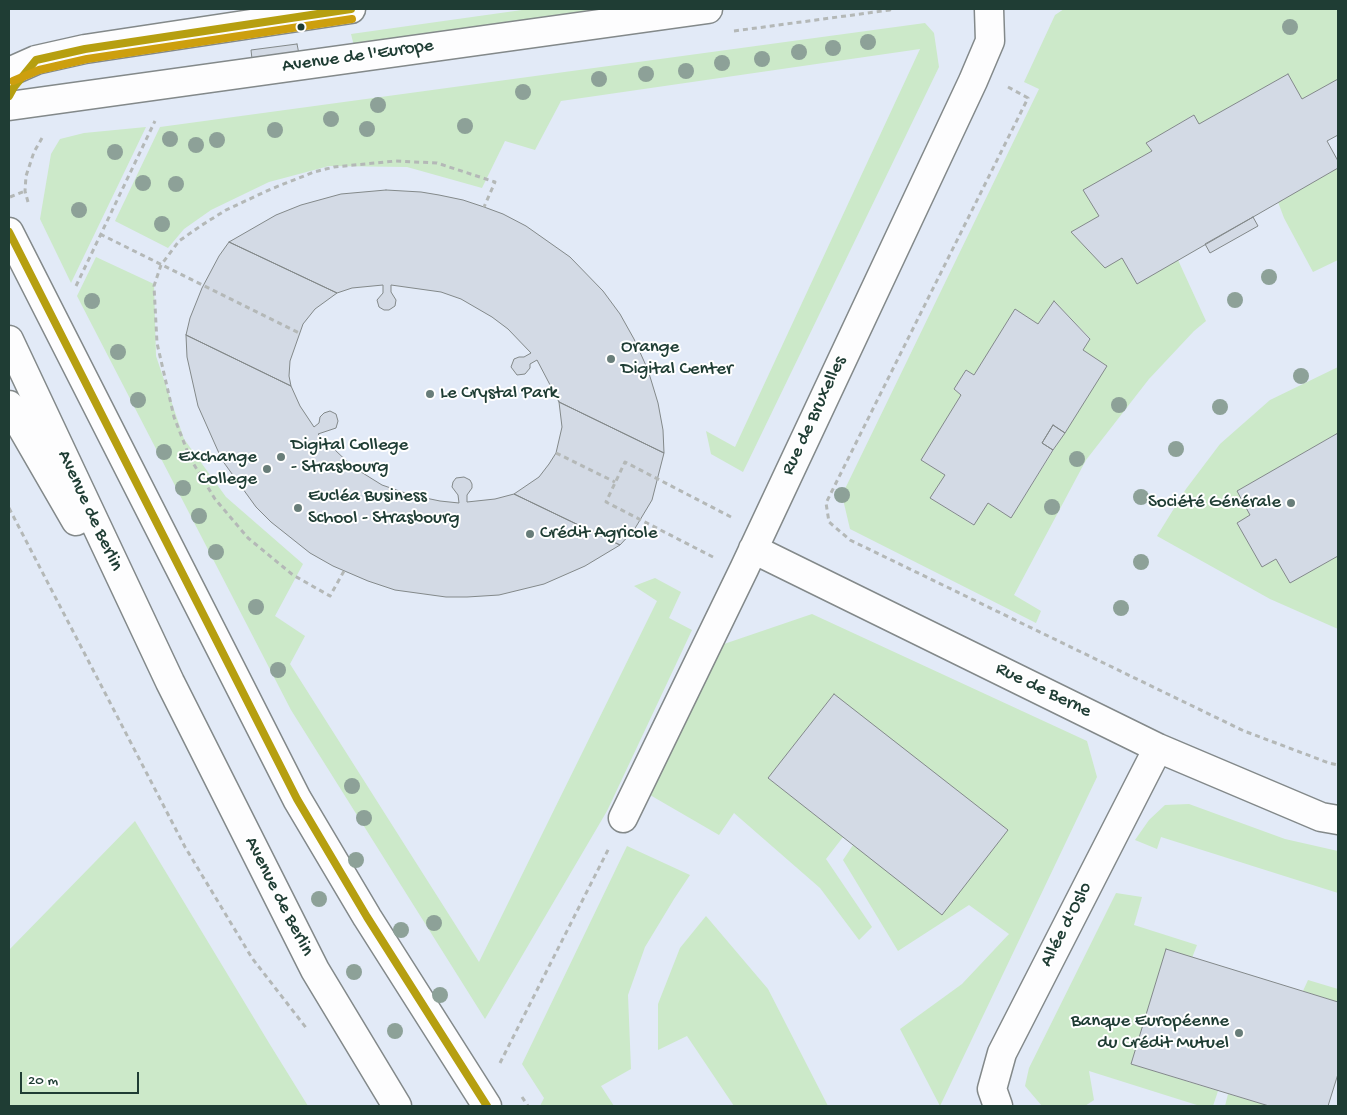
<!DOCTYPE html>
<meta charset="utf-8">
<style>
body{margin:0}
#map{position:relative;width:1347px;height:1115px;overflow:hidden;background:#f0f3f8;font-family:"Gochi Hand",sans-serif}
canvas{display:block}
.frame{position:absolute;inset:0;border:10px solid #1f3d34;pointer-events:none}
.scale{position:absolute;left:20px;top:1072px;width:119px;height:22px;box-sizing:border-box;border:2px solid #1f3d34;border-top:0;padding-left:6px;font-size:15px;line-height:18px;white-space:nowrap;color:#1f3d34;-webkit-text-stroke:4px #fff;paint-order:stroke}
</style>
<div id="map">
<canvas width="1347" height="1115"></canvas>
<div class="frame"></div>
<div class="scale">20 m</div>
</div>
<script>
const context = document.querySelector('canvas').getContext('2d');
context.lineJoin = 'round';
function paint(path, color) {
  context.fillStyle = color;
  context.fill(path, 'evenodd');
}
function toPath(rows) {
  const path = new Path2D();
  for (const r of rows) {
    path.moveTo(r[0], r[1]);
    for (let i = 2; i < r.length; i += 2) path.lineTo(r[i], r[i + 1]);
  }
  return path;
}
function stroke(path, color, width, dash) {
  context.strokeStyle = color;
  context.lineWidth = width;
  context.lineCap = dash ? 'butt' : 'round';
  context.setLineDash(dash || []);
  context.stroke(path);
}
function drawText(font, color, halo, rows, align = 'center') {
  context.font = font + ' "Gochi Hand",sans-serif';
  context.lineWidth = 4;
  context.setLineDash([]);
  context.textBaseline = 'middle';
  context.strokeStyle = halo;
  context.fillStyle = color;
  for (const [text, x, y, turn = 0] of rows) {
    context.save();
    context.translate(x, y);
    context.rotate((+turn || 0) * Math.PI / 180);
    context.textAlign = isNaN(turn) ? turn : align;
    if (halo) context.strokeText(text, 0, 0);
    context.fillText(text, 0, 0);
    context.restore();
  }
}
const built = toPath([
 [9,9,1338,9,1338,1106,9,1106]
]);
const green = toPath([
 [529,9,604,9,354,46,351,34],
 [1064,9,1338,9,1338,79,1302,99,1288,74,1199,124,1193,115,1147,143,1152,151,1084,190,1099,216,1071,232,1105,267,1122,258,1137,284,1178,260,1206,321,1194,331,1149,379,1086,460,1014,595,1041,611,1036,623,850,529,842,495,1039,89,1024,82,1055,15],
 [1054,301,1090,338,1083,350,1060,440,1011,518,988,503,973,525,930,498,945,475,921,460,961,395,954,389,966,370,974,375,1015,309,1038,324],
 [925,23,934,33,939,67,743,472,711,454,706,431,735,447,920,49,561,101,535,150,505,141,482,188,407,167,329,166,269,182,211,210,184,229,168,248,115,221,160,127],
 [146,127,71,283,40,219,51,154,60,139,84,133],
 [1338,168,1338,260,1313,272,1284,218,1278,202],
 [96,257,154,284,156,356,184,439,226,497,303,564,275,616,305,636,290,664,479,962,657,601,634,586,655,578,681,592,669,618,692,630,607,811,485,1019,291,710,77,296],
 [1338,367,1338,433,1237,491,1250,515,1237,523,1262,567,1276,559,1290,583,1338,556,1338,629,1270,599,1157,536,1186,489,1220,444,1270,400],
 [812,614,1087,741,1097,777,940,1106,900,1029,962,984,1009,934,969,905,898,951,843,860,853,845,834,694,768,778,843,837,826,859,872,927,859,940,820,888,734,813,719,835,650,795,724,644],
 [1189,804,1285,839,1338,851,1338,893,1161,837,1157,849,1135,840,1149,820,1165,805],
 [135,821,269,1043,308,1106,9,1106,9,950],
 [627,846,690,875,674,899,645,947,628,995,631,1069,601,1086,614,1106,540,1106,544,1098,522,1064],
 [1116,893,1142,897,1134,925,1197,945,1192,958,1166,950,1131,1064,1218,1091,1213,1106,1200,1106,1089,1071,1094,1100,1085,1106,1042,1106,1025,1086,1029,1068],
 [706,916,768,989,828,1106,734,1106,687,1036,658,1050,658,1004,680,948],
 [1308,980,1338,989,1338,1002,1303,991],
 [1228,1094,1269,1106,1225,1106]
]);
const building = toPath([
 [297,44,299,54,252,59,251,50,297,44],
 [1288,74,1302,99,1338,79,1338,135,1327,141,1338,161,1338,168,1137,284,1122,258,1105,268,1071,232,1099,216,1083,190,1152,151,1146,143,1194,115,1199,124,1288,74],
 [386,190,421,192,439,195,463,200,484,207,503,214,526,226,570,257,603,291,620,314,634,339,648,370,658,403,663,430,664,453,559,402,537,360,530,364,530,368,525,374,517,375,511,367,514,359,519,357,524,357,531,353,508,329,492,317,461,299,441,292,391,285,391,292,396,300,395,306,389,310,384,310,379,307,377,300,383,293,383,285,352,288,337,293,229,242,276,215,301,205,341,194,386,190],
 [1253,217,1258,226,1210,253,1205,244,1253,217],
 [229,242,337,293,315,309,303,324,290,361,289,376,291,386,186,335,190,318,202,288,219,256,229,242],
 [1054,301,1090,339,1083,350,1107,366,1065,433,1053,425,1042,443,1053,450,1011,518,988,503,974,525,930,498,945,475,921,460,961,395,954,389,966,370,974,375,1015,309,1038,324,1054,301],
 [186,335,291,386,300,406,314,427,319,423,320,417,324,413,330,411,336,414,338,421,336,428,318,434,353,467,382,485,411,495,440,501,459,503,458,495,452,487,453,482,456,478,464,477,470,480,472,484,472,488,467,495,467,502,495,499,514,494,620,545,585,566,544,584,499,595,467,597,446,597,395,590,368,581,333,566,310,553,271,522,256,507,222,460,198,406,187,357,186,335],
 [559,402,664,453,652,500,634,530,620,545,514,494,539,477,549,464,556,453,562,427,559,402],
 [1053,425,1065,433,1053,450,1042,443,1053,425],
 [1338,433,1338,556,1290,583,1276,559,1262,567,1237,523,1250,515,1237,491,1338,433],
 [834,694,1008,830,942,915,768,778,834,694],
 [1166,949,1338,1002,1338,1074,1328,1106,1269,1106,1131,1064,1166,949]
]);
const path = toPath([
 [734,31,890,10,891,9],
 [1008,87,1028,98,826,503,829,522,850,540,1244,731,1329,763,1338,765],
 [10,197,25,191],
 [28,202,25,191,26,176,34,152,42,138],
 [100,234,299,333],
 [76,286,155,121],
 [556,453,615,482],
 [9,508,185,847,252,958,307,1029],
 [713,557,606,502,625,462,731,517],
 [344,571,330,596,293,575,248,538,215,499,190,458,174,417,157,343,154,286,161,265,179,241,202,225,226,210,271,189,314,172,334,167,396,161,437,163,495,182,484,207],
 [500,1063,609,848],
 [522,1097,528,1106]
]);
const minor = toPath([
 [9,72,36,60,85,49,351,9],
 [9,232,297,799,367,917,487,1106],
 [753,549,1158,748,1321,817,1338,820],
 [623,818,744,569,973,81,990,41,989,9],
 [998,1106,992,1089,1002,1053,1158,748]
]);
const tertiary = toPath([
 [9,106,708,9],
 [9,340,170,682,315,970,397,1106],
 [9,405,76,521]
]);
const bus1 = toPath([
 [9,96,14,87,36,60,85,49,351,9],
 [9,232,297,799,367,917,487,1106]
]);
const bus2 = toPath([
 [13,81,39,70,87,59,352,19]
]);
const trees = [
 [1290,27],
 [868,42],
 [833,48],
 [799,52],
 [762,59],
 [722,63],
 [686,71],
 [646,74],
 [599,79],
 [523,92],
 [378,105],
 [331,119],
 [465,126],
 [367,129],
 [275,130],
 [170,139],
 [217,140],
 [196,145],
 [115,152],
 [143,183],
 [176,184],
 [79,210],
 [162,224],
 [1269,277],
 [1235,300],
 [92,301],
 [118,352],
 [1301,376],
 [138,400],
 [1119,405],
 [1220,407],
 [1176,449],
 [164,452],
 [1077,459],
 [183,488],
 [842,495],
 [1141,497],
 [1052,507],
 [199,516],
 [216,552],
 [1141,562],
 [256,607],
 [1121,608],
 [278,670],
 [352,786],
 [364,818],
 [356,860],
 [319,899],
 [434,923],
 [401,930],
 [354,972],
 [440,995],
 [395,1031]
];
const markers = [
 [301,27,4.5,"#1f3d34"],
 [611,359,5,"#687d79"],
 [430,394,5,"#687d79"],
 [281,457,5,"#687d79"],
 [267,469,5,"#687d79"],
 [1291,503,5,"#687d79"],
 [298,508,5,"#687d79"],
 [530,534,5,"#687d79"],
 [1239,1033,5,"#687d79"]
];
const streetNames = [
 ["Avenue de l'Europe",358,57,-8],
 ["Rue de Bruxelles",815,416,-65],
 ["Avenue de Berlin",89,511,65],
 ["Rue de Berne",1043,691,26],
 ["Avenue de Berlin",278,897,63],
 ["Allée d'Oslo",1067,925,-63]
];
const poiNames = [
 ["Orange",621,348],
 ["Digital Center",621,370],
 ["Le Crystal Park",440,394],
 ["Digital College",291,446],
 ["- Strasbourg",291,468],
 ["Exchange",257,458,"right"],
 ["College",257,480,"right"],
 ["Eucléa Business",308,497],
 ["School - Strasbourg",308,519],
 ["Société Générale",1281,503,"right"],
 ["Crédit Agricole",540,534],
 ["Banque Européenne",1229,1022,"right"],
 ["du Crédit Mutuel",1229,1044,"right"]
];
paint(built, '#e2eaf7');
paint(green, '#cce9c9');
paint(building, '#d3dae5');
stroke(building, '#83898a', 1);
stroke(minor, '#83898a', 31);
stroke(tertiary, '#83898a', 31);
stroke(path, '#b4b8b7', 3, [5, 4]);
stroke(minor, '#fdfdfe', 28);
stroke(tertiary, '#fdfdfe', 28);
stroke(bus1, '#b69f10', 8);
stroke(bus2, '#cd9f0e', 8);
context.fillStyle = '#8da198';
for (const [x, y] of trees) {
  context.beginPath();
  context.arc(x, y, 8, 0, 2 * Math.PI);
  context.fill();
}
for (const [x, y, r, color] of markers) {
  const dot = new Path2D();
  dot.arc(x, y, r, 0, 2 * Math.PI);
  context.fillStyle = color;
  context.fill(dot);
  stroke(dot, '#fff', 2);
}
drawText('19px', '#1f3d34', '#fff', streetNames);
drawText('19px', '#1f3d34', '#fff', poiNames, 'left');
</script>
